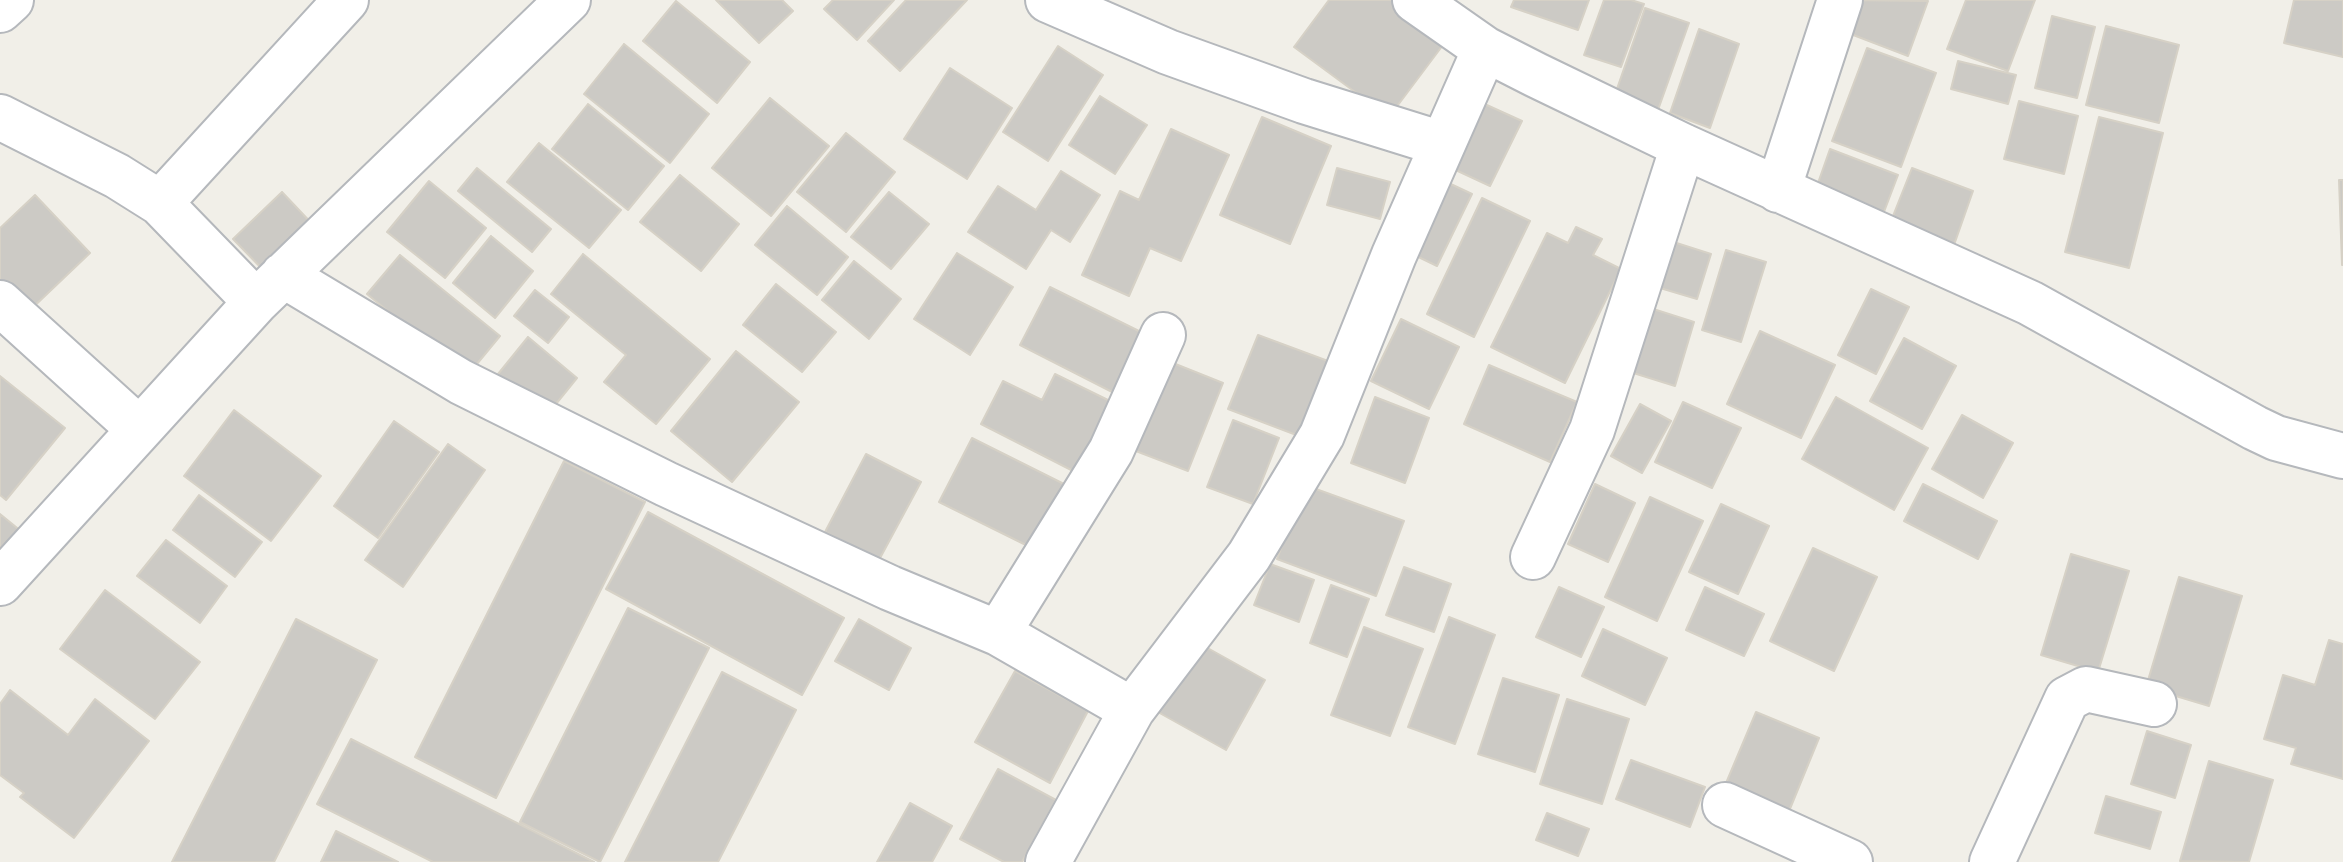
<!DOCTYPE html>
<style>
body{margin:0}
canvas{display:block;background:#f1efe8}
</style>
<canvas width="2343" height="862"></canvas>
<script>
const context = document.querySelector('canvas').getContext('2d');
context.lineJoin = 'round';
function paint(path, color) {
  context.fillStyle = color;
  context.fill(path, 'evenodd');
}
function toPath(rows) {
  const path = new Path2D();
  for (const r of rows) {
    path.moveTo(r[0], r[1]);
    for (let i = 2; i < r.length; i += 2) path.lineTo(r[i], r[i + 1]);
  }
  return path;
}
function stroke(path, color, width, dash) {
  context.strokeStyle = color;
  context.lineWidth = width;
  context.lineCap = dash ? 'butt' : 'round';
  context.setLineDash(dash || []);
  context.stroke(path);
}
const building = toPath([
 [716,0,782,0,793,11,759,43,716,0],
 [833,0,894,0,857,40,824,9,833,0],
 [906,0,967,0,900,71,868,41,906,0],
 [1329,0,1399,0,1449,37,1389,117,1294,47,1329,0],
 [1514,0,1589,0,1578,30,1511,7,1514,0],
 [1604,0,1631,0,1644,4,1621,67,1584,55,1604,0],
 [1846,0,1928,1,1908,56,1835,28,1846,0],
 [1966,0,2035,0,2008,71,1947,49,1966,0],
 [2294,0,2343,0,2343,57,2284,43,2294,0],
 [676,1,750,62,717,103,643,41,676,1],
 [1645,8,1689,23,1653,124,1610,109,1645,8],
 [2052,16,2095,27,2077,98,2035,88,2052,16],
 [2106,26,2179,45,2159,123,2086,105,2106,26],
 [1699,29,1739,44,1710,128,1670,113,1699,29],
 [624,44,709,114,670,163,584,94,624,44],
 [1058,46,1103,75,1048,161,1003,132,1058,46],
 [1867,48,1936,73,1901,167,1832,141,1867,48],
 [1958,61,2016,75,2008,104,1951,89,1958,61],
 [950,68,1012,108,967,179,904,139,950,68],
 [1100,96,1147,125,1115,174,1069,145,1100,96],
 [770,98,829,146,771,216,712,168,770,98],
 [1478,101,1522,121,1490,186,1447,166,1478,101],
 [2019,101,2078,116,2064,174,2004,159,2019,101],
 [588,104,664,166,628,210,552,149,588,104],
 [1262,117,1331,146,1290,244,1220,215,1262,117],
 [2099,117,2163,133,2129,268,2065,252,2099,117],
 [1171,129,1229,155,1181,261,1150,248,1129,296,1082,275,1120,191,1139,200,1171,129],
 [846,133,895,172,846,232,797,192,846,133],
 [539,143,621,210,589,248,507,182,539,143],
 [1830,149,1898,175,1879,225,1812,200,1830,149],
 [477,168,551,229,532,252,458,191,477,168],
 [1337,168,1390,182,1380,219,1327,205,1337,168],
 [1912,168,1973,191,1954,245,1891,221,1912,168],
 [1061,171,1100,195,1070,242,1051,230,1026,269,968,232,998,186,1036,210,1061,171],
 [680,175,739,224,701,271,640,222,680,175],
 [1438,178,1472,194,1437,266,1404,250,1438,178],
 [2339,180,2343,180,2343,265,2342,265,2339,180],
 [429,181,486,228,445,278,387,232,429,181],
 [282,192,317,229,270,277,233,239,282,192],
 [889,192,929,224,891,269,851,237,889,192],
 [35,195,90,253,26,314,0,286,0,228,35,195],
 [1482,198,1530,221,1474,337,1427,314,1482,198],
 [787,206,848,257,817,295,755,245,787,206],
 [1576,227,1602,239,1593,255,1621,269,1565,383,1491,347,1547,233,1568,243,1576,227],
 [491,236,533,271,495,318,453,283,491,236],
 [1664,239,1711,254,1697,299,1650,285,1664,239],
 [1726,250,1766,262,1741,342,1702,330,1726,250],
 [957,253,1013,287,970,355,914,319,957,253],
 [583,254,710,359,656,424,604,382,626,355,551,294,583,254],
 [400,255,500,336,467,376,367,294,400,255],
 [854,261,901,299,869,339,822,300,854,261],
 [776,284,836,332,802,372,743,325,776,284],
 [1050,287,1149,336,1120,396,1020,345,1050,287],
 [1871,289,1909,307,1876,374,1838,355,1871,289],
 [535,290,569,317,548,343,514,316,535,290],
 [1647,307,1694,322,1675,386,1627,371,1647,307],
 [1401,319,1459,347,1429,409,1371,381,1401,319],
 [1760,331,1835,365,1801,438,1727,404,1760,331],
 [1258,335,1328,361,1299,436,1228,409,1258,335],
 [528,337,577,378,543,420,494,379,528,337],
 [1904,338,1956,366,1922,429,1870,401,1904,338],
 [736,351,799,402,732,482,671,431,736,351],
 [1163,359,1223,383,1188,471,1128,448,1163,359],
 [1489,365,1577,402,1550,462,1464,424,1489,365],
 [1055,374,1112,402,1081,475,981,424,1003,381,1042,400,1055,374],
 [0,376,65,428,6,500,0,495,0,376],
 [1375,397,1429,418,1405,483,1351,463,1375,397],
 [1836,397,1928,448,1894,510,1802,459,1836,397],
 [1683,402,1741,428,1712,488,1655,462,1683,402],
 [1640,404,1671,421,1642,473,1611,456,1640,404],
 [234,410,321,476,271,541,184,476,234,410],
 [1962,415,2013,443,1983,498,1932,469,1962,415],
 [1233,420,1279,438,1253,504,1207,487,1233,420],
 [394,421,439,452,378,538,334,506,394,421],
 [972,438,1068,486,1036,550,939,502,972,438],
 [448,444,485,470,403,587,365,560,448,444],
 [866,454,921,482,879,560,825,532,866,454],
 [564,461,645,502,496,798,415,757,564,461],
 [1595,484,1635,503,1608,562,1568,544,1595,484],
 [1923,484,1997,521,1978,559,1904,521,1923,484],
 [1305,485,1404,521,1376,596,1277,559,1305,485],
 [199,495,262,542,235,577,173,530,199,495],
 [1650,497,1703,521,1657,621,1605,597,1650,497],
 [1721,504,1769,526,1738,594,1689,572,1721,504],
 [648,512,844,618,802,695,606,589,648,512],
 [0,514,27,536,0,569,0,514],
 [166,540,227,586,200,623,137,576,166,540],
 [1813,548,1877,577,1834,671,1770,641,1813,548],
 [2071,554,2129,571,2098,672,2041,655,2071,554],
 [1270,564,1314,580,1299,622,1254,605,1270,564],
 [1404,567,1451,584,1434,632,1386,615,1404,567],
 [2179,577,2242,596,2209,706,2146,687,2179,577],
 [1331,585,1369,599,1347,657,1310,643,1331,585],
 [1559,587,1604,607,1581,657,1536,637,1559,587],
 [1705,587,1764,614,1744,656,1686,630,1705,587],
 [105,590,200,662,155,719,60,649,105,590],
 [628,608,709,648,600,862,520,822,628,608],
 [1449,617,1495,635,1455,744,1408,727,1449,617],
 [296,619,377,660,274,862,172,862,296,619],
 [859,619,911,648,889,690,835,661,859,619],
 [1364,627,1423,649,1390,736,1331,715,1364,627],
 [1603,629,1667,658,1645,705,1582,676,1603,629],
 [2329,640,2343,644,2343,779,2291,764,2296,748,2264,739,2283,675,2315,685,2329,640],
 [1195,641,1265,680,1226,750,1156,711,1195,641],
 [1015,671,1088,711,1050,783,975,742,1015,671],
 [722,672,796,710,718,862,625,862,722,672],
 [1503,678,1559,695,1535,772,1478,754,1503,678],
 [10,690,68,735,95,699,149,741,74,838,20,797,24,793,0,775,0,704,10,690],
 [1567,699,1629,719,1602,804,1540,784,1567,699],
 [1756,712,1819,738,1785,821,1721,795,1756,712],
 [2147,731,2191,745,2175,798,2131,784,2147,731],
 [351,739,594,862,433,862,317,804,351,739],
 [1631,760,1705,787,1690,827,1616,799,1631,760],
 [2209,761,2273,780,2249,862,2180,861,2209,761],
 [998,769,1056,800,1022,862,1004,862,960,839,998,769],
 [2106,796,2161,812,2150,849,2095,833,2106,796],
 [910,803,952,826,932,862,877,862,910,803],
 [1547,813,1589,829,1578,856,1536,840,1547,813],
 [336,831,398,862,321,862,336,831]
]);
const minor = toPath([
 [1048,0,1168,52,1304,101,1442,144],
 [1415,0,1485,49,1536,75,1683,146,2030,303,2255,428,2276,438,2343,456],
 [0,10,11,0],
 [0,117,117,176,160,203,256,302],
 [1778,190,1840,0],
 [160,203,346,0],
 [283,275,461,382,666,484,890,588,998,633,1132,710],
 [0,303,139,429],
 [1533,557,1592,430,1683,146],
 [0,583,256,302,568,0],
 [998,633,1111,451,1163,335],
 [1725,805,1850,862],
 [1048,862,1132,710,1249,556,1322,435,1394,255,1485,49],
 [1992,862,2067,699,2086,689,2154,704]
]);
paint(building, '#cccac5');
stroke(building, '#d6d1c6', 2);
stroke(minor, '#b5b8bc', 48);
stroke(minor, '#fff', 44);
</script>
